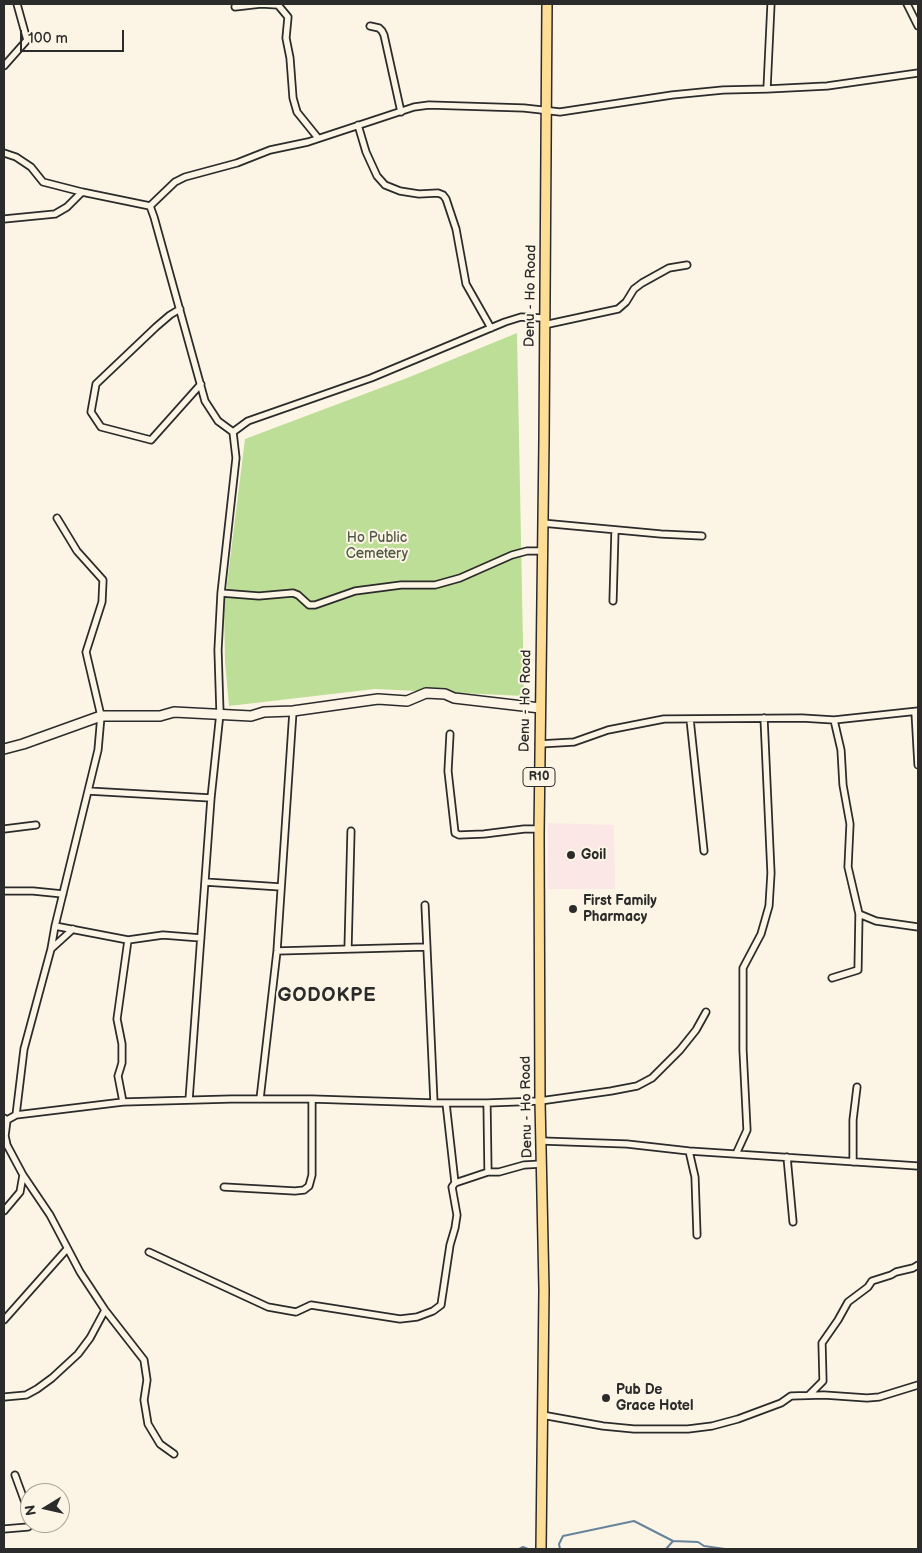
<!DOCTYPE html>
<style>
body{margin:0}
#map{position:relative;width:922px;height:1553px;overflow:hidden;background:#fcf5e5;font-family:"Balsamiq Sans",sans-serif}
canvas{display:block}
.frame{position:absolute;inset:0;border:5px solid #2b2b2b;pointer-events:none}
.north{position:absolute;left:20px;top:1483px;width:50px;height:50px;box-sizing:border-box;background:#fcf5e5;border:1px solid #a8a49b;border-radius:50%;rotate:261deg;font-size:14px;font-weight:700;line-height:20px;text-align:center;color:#2b2b2b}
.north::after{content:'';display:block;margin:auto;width:18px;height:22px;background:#2b2b2b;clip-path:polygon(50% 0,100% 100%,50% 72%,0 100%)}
.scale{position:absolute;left:20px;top:30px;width:104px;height:22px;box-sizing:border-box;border:2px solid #2b2b2b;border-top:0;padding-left:6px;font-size:15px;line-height:18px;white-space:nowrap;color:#2b2b2b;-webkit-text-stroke:4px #fcf5e5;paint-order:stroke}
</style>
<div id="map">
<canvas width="922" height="1553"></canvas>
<div class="frame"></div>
<div class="north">N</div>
<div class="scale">100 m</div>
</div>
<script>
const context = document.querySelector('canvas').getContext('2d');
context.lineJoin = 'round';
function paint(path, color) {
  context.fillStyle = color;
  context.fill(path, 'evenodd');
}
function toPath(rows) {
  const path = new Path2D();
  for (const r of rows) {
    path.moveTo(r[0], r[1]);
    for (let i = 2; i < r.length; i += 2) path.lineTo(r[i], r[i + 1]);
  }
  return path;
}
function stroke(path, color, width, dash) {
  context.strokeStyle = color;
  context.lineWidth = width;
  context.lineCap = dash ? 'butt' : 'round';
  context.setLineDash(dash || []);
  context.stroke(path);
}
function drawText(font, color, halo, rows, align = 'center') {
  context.font = font + ' "Balsamiq Sans",sans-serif';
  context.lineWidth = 4;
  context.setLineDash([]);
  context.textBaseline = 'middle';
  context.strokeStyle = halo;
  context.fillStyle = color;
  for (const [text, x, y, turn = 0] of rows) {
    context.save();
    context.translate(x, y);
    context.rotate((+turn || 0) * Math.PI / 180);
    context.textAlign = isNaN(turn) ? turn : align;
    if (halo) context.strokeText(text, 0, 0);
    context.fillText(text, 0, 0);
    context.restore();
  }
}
const built = toPath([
 [548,823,614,825,615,889,548,889]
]);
const green = toPath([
 [517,333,524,696,375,689,229,706,225,662,224,608,245,439,407,378]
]);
const stream = toPath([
 [519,1549,523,1547,528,1549],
 [560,1549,559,1544,563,1536,634,1521,673,1541],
 [666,1549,673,1541,698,1542,704,1546,725,1549]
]);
const street = toPath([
 [907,4,918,26],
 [235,7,261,4,278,5,288,17,286,38,290,58,293,98,297,112,318,138],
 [370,26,379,28,382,31,384,35,401,112],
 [4,66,27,40,17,4],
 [767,89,771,4],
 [358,125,366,152,377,176,385,185,400,191,419,194,438,193,443,195,446,199,456,229,466,284,491,328],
 [4,153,16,157,31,167,43,182,82,192,150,206],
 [150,206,154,217,205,401,218,421,233,432,236,458,221,593,218,650,220,713,211,798,189,1100],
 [150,206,175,182,185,177,237,163,270,150,308,142,414,107,429,105,524,108,560,112,672,95,723,90,767,89,827,86,918,73],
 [4,219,55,214,67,207,82,192],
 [180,309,170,315,156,327,96,384,91,412,101,427,151,440,201,384],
 [544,325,618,309,626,302,634,289,642,283,669,268,687,265],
 [233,432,248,421,371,378,505,322,521,317,544,318],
 [542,523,661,534,702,536],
 [221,593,259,596,293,593,298,595,309,605,315,605,355,591,401,585,435,585,460,578,512,555,527,551,542,551],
 [613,601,615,530],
 [915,712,918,765],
 [690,719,704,851],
 [834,720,841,750,843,785,850,824,848,867,859,914,876,921,918,927],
 [450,734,448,771,455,833,459,835,484,834,524,829,539,829],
 [539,744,574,742,608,730,664,719,802,718,834,720,918,711],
 [88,791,211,798],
 [4,829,36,825],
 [205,882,281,887],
 [4,891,33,891,63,894],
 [425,905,434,1103],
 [55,926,128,940],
 [51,949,73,929],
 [348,949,351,831],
 [277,951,426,947],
 [832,978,858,970,859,914],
 [260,1099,277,951,293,711],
 [123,1102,118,1076,122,1063,122,1044,117,1019,128,940,163,935,201,938],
 [446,1103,455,1183],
 [487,1103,488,1172],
 [16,1115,24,1049,51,949,55,926,98,750,101,716,86,652,102,602,103,580,77,551,57,518],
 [4,1118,7,1120,16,1115,123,1102,231,1099,312,1099,434,1103,487,1103,540,1101,611,1091,637,1086,652,1078,680,1050,696,1030,706,1012],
 [542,1141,627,1144,689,1151,918,1166],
 [689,1151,695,1177,697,1235],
 [736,1154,747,1130,743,1050,743,968,761,934,769,906,771,873,764,718],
 [787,1157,793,1222],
 [853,1162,853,1120,857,1087],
 [23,1175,50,1215,80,1272,105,1310,144,1360,147,1380,144,1400,148,1424,160,1444,174,1454],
 [224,1187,295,1191,304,1190,309,1186,312,1175,312,1099],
 [4,1211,20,1192,23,1175,7,1145,5,1136,7,1120],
 [149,1252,268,1307,296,1312,311,1305,400,1319,417,1317,433,1311,441,1305,450,1245,455,1228,457,1215,452,1187,455,1183,488,1172,499,1172,524,1165,542,1164],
 [4,1320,67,1249],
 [809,1395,823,1381,822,1343,838,1320,848,1302,868,1287,872,1281,891,1275,896,1272,913,1268,918,1265],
 [4,1397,26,1395,37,1389,52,1378,78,1354,90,1338,105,1310],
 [542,1415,603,1426,634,1429,688,1429,712,1426,738,1419,781,1403,791,1396,824,1395,867,1398,879,1397,918,1385],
 [15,1475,30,1516],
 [4,1529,28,1527,31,1523]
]);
const secondary = toPath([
 [4,749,23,744,101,716,160,716,174,712,251,716,264,712,293,711,378,699,407,701,426,693,445,694,454,698,540,708]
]);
const primary = toPath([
 [541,1549,544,1290,540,1101,539,834,544,441,547,4]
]);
const markers = [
 [571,855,5,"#2b2b2b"],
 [573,909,5,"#2b2b2b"],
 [606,1398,5,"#2b2b2b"]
];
const shields = [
 [539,777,32]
];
const shieldNames = [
 ["R10",539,777]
];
const streetNames = [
 ["Denu - Ho Road",531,296,-89],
 ["Denu - Ho Road",526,701,-89],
 ["Denu - Ho Road",527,1107,-91]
];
const parkNames = [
 ["Ho Public",377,538],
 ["Cemetery",377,554]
];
const poiNames = [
 ["Goil",581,855],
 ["First Family",583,901],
 ["Pharmacy",583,917],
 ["Pub De",616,1390],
 ["Grace Hotel",616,1406]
];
const districtNames = [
 ["GODOKPE",327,996]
];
paint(built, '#fae7e6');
paint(green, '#bdde97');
stroke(stream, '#66839c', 2);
stroke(street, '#2b2b2b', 9);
stroke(secondary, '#2b2b2b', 12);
stroke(primary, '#2b2b2b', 12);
stroke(street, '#fcf5e5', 5.5);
stroke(secondary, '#fcf5e5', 9);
stroke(primary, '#fedd96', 9);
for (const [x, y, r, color] of markers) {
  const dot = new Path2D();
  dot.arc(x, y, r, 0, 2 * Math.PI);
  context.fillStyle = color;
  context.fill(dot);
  stroke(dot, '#fcf5e5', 2);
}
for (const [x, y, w] of shields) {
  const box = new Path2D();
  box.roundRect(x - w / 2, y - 9.5, w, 19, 4);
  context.fillStyle = '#fcf5e5';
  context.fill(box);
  stroke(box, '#2b2b2b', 1);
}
drawText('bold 12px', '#2b2b2b', null, shieldNames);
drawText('14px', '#2b2b2b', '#fcf5e5', streetNames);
drawText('14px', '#505846', '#fcf5e5', parkNames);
drawText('bold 14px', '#2b2b2b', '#fcf5e5', poiNames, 'left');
context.letterSpacing = '1px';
drawText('bold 19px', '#2b2b2b', '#fcf5e5', districtNames);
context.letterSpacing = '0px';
</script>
